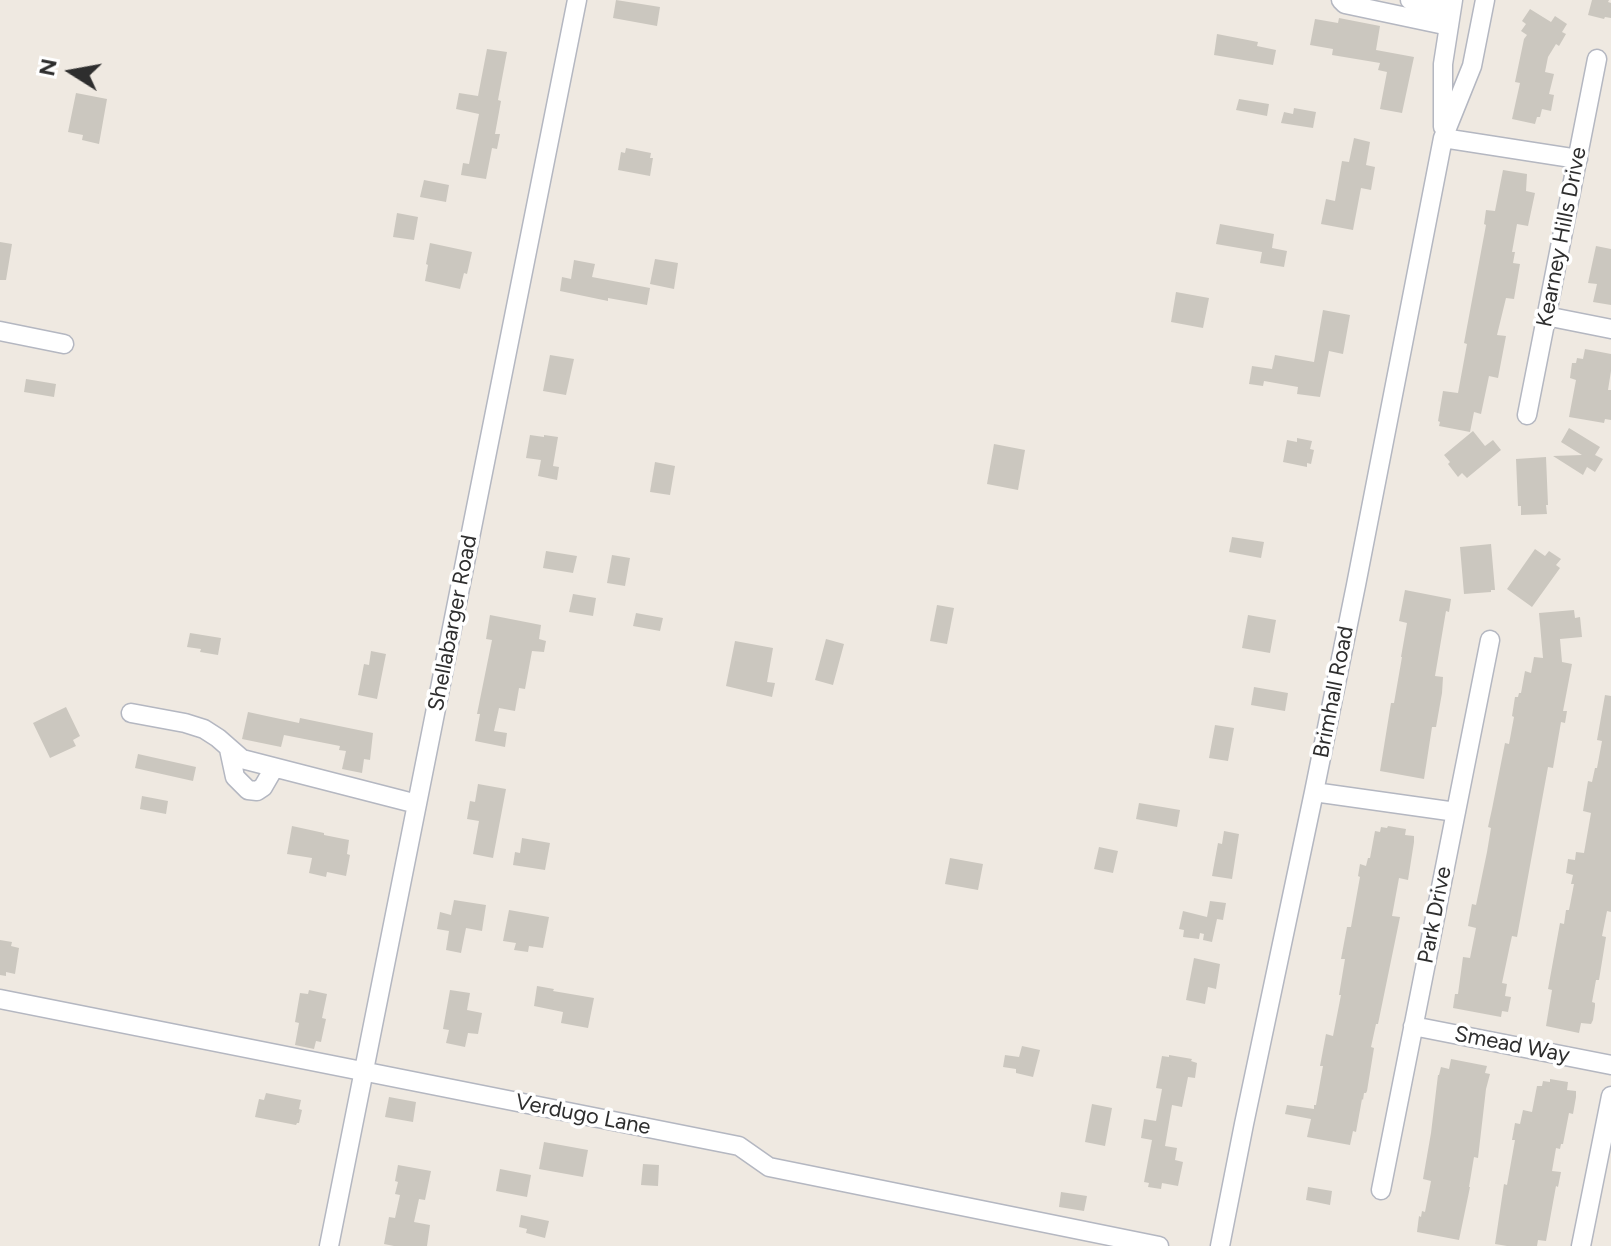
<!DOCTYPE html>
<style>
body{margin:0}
#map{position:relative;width:1611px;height:1246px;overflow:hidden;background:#efe9e1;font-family:Figtree,sans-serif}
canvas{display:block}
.north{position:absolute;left:32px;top:32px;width:80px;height:80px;-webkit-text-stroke:6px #fff;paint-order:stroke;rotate:281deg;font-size:22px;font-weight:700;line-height:32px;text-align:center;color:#2e2e2e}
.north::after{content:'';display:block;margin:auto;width:28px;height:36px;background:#2e2e2e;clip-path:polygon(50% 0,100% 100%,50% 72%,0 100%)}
</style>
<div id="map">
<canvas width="1611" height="1246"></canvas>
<div class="north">N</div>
</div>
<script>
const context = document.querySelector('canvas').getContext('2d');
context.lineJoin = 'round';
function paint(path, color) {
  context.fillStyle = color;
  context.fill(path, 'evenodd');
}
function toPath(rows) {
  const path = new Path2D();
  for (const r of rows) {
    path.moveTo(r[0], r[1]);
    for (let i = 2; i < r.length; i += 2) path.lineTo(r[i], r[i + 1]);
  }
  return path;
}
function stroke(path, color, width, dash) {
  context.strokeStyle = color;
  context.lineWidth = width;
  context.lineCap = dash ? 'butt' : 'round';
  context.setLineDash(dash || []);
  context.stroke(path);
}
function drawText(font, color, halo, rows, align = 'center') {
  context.font = font + ' Figtree,sans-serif';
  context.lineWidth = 7;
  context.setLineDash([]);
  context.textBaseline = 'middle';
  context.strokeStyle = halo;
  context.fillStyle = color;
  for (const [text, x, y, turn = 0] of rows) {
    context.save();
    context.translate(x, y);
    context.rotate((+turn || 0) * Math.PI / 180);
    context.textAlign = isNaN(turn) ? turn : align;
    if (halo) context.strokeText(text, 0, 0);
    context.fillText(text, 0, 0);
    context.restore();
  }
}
const building = toPath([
 [616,0,660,7,657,26,613,18],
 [1592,0,1609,0,1608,2,1611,3,1611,18,1605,17,1604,19,1588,15],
 [1530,9,1551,22,1555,16,1567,24,1562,32,1566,34,1559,46,1556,44,1548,57,1545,72,1554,74,1549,94,1554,95,1551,111,1542,109,1540,117,1537,117,1535,124,1512,119,1520,83,1515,82,1524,39,1527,35,1521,31,1526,24,1522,21],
 [1339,18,1380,26,1376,50,1414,57,1402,113,1380,109,1387,72,1378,70,1380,63,1332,55,1333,49,1310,45,1315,19,1338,23],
 [1217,34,1258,42,1257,46,1276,50,1273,65,1214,55],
 [487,49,507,52,498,100,501,101,495,134,500,134,497,149,492,148,486,179,461,175,463,163,469,164,479,114,456,109,459,93,478,96],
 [76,93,107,99,99,144,82,140,83,135,68,132],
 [1239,99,1269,104,1267,116,1236,110],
 [1294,108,1316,112,1313,128,1281,123,1284,112,1293,114],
 [1354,138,1370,142,1366,165,1375,167,1371,190,1361,188,1353,230,1321,224,1326,199,1335,201,1342,161,1349,162],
 [626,148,651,153,650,158,653,158,650,176,618,170,621,152,625,153],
 [1503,170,1527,174,1526,191,1535,193,1528,226,1517,224,1512,252,1515,252,1513,263,1520,264,1514,299,1506,298,1497,335,1506,336,1498,378,1489,376,1481,414,1474,412,1470,432,1439,426,1440,422,1438,421,1443,391,1458,393,1467,344,1464,343,1486,225,1484,224,1486,210,1495,211],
 [424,180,449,185,446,202,420,197],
 [397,213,418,217,414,240,393,237],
 [1220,224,1274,234,1272,248,1287,251,1284,267,1260,263,1262,252,1216,244],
 [0,242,12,244,6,280,0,280],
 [430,243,472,252,467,274,464,273,460,289,425,281,428,265,426,264],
 [1596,246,1611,249,1611,305,1593,302,1597,284,1588,283],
 [655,259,678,263,674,289,650,284],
 [574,260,595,264,592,277,650,288,647,305,608,298,608,301,560,291,562,277,571,279],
 [1176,292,1209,298,1203,328,1171,322],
 [1323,310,1350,315,1343,354,1329,351,1320,397,1297,394,1298,387,1264,381,1263,386,1249,384,1252,366,1272,369,1275,355,1314,362],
 [1585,349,1611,354,1611,371,1608,390,1611,390,1611,420,1605,419,1604,423,1569,417,1576,380,1570,378,1572,363,1576,363,1577,358,1583,359],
 [550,355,574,359,566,395,543,391],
 [26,379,56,384,54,397,24,392],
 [1569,428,1600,447,1595,455,1603,459,1595,472,1587,467,1583,475,1553,456,1582,455,1561,442],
 [1473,431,1485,446,1493,440,1501,450,1467,478,1462,473,1458,477,1448,464,1450,462,1444,455],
 [530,435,544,437,544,435,558,437,553,466,559,467,557,480,538,476,541,460,526,458],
 [1297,438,1312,441,1310,449,1314,450,1311,464,1307,463,1307,467,1283,462,1287,440,1297,442],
 [994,444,1025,450,1018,490,987,484],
 [1546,457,1548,505,1546,505,1547,514,1521,515,1521,506,1518,506,1516,459],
 [655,462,675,466,670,495,650,492],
 [1232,537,1264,542,1261,558,1229,552],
 [1491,544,1495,590,1491,590,1491,592,1464,594,1460,547],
 [1535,549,1545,556,1549,551,1561,559,1556,565,1560,568,1532,607,1507,589],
 [546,551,577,556,573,573,543,568],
 [612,555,630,558,625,586,607,583],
 [1405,590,1451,599,1449,612,1446,611,1435,676,1443,677,1442,693,1436,727,1432,727,1424,779,1380,771,1391,703,1394,703,1402,657,1401,657,1407,623,1399,621],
 [573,594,596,598,593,616,569,612],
 [937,605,954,608,947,644,930,641],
 [1574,610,1575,618,1580,617,1582,637,1560,639,1562,662,1572,664,1563,711,1567,711,1565,723,1561,722,1553,768,1548,767,1517,937,1512,936,1510,945,1502,983,1507,984,1505,996,1511,997,1508,1012,1502,1011,1501,1017,1453,1008,1455,994,1458,994,1463,957,1470,958,1476,928,1468,926,1472,904,1476,905,1487,852,1491,828,1488,827,1492,809,1505,743,1509,744,1514,717,1512,716,1515,697,1518,697,1519,693,1521,693,1525,671,1531,673,1534,657,1543,658,1539,613],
 [636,613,663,618,660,631,633,626],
 [490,615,541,625,539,639,546,641,544,652,532,651,525,689,519,688,515,711,499,708,494,731,507,733,505,747,475,741,480,714,477,714,492,640,486,639],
 [1248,615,1276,620,1270,653,1242,648],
 [190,633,221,638,218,655,200,652,201,649,187,647],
 [826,639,844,644,833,685,815,680],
 [735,641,773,648,767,682,775,683,772,697,726,686],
 [371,651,386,654,377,699,358,695,364,664,369,665],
 [1254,687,1288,693,1285,711,1251,705],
 [1605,695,1611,696,1611,912,1607,911,1602,936,1606,937,1599,980,1596,980,1592,1002,1595,1003,1595,1006,1593,1020,1591,1024,1581,1023,1579,1033,1546,1026,1552,990,1548,989,1560,923,1564,924,1566,910,1569,910,1574,884,1571,884,1573,875,1566,873,1568,859,1575,860,1576,852,1584,853,1591,813,1583,811,1588,781,1592,782,1595,768,1597,768,1602,741,1597,740],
 [66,707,80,736,73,740,76,746,50,758,33,723],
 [248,712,299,723,300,718,373,733,370,760,364,759,362,773,342,769,346,751,339,750,340,746,284,735,281,747,242,739],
 [1215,725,1234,728,1228,761,1209,758],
 [138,754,196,767,193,781,135,768],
 [478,784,506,789,493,858,473,854,479,821,467,819,470,801,475,802],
 [142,796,168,801,166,814,140,809],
 [1139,803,1180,810,1177,827,1136,819],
 [292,826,324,833,324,835,349,840,347,854,350,855,346,876,327,872,326,877,309,873,312,858,287,854],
 [1388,826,1406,829,1405,835,1414,836,1414,842,1408,880,1399,878,1392,916,1400,917,1378,1024,1376,1024,1371,1047,1374,1048,1367,1091,1366,1093,1364,1093,1363,1100,1362,1099,1356,1132,1353,1131,1350,1145,1307,1137,1311,1119,1285,1114,1287,1105,1314,1109,1314,1105,1316,1105,1323,1066,1320,1066,1326,1034,1333,1036,1341,995,1339,995,1345,959,1341,959,1347,927,1351,927,1360,877,1358,876,1360,864,1366,866,1368,858,1370,858,1375,831,1380,832,1381,827,1387,828],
 [1224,831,1239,834,1232,879,1212,876,1218,843,1222,844],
 [522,838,550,843,545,870,513,865,515,852,520,853],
 [1099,847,1118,851,1113,873,1094,869],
 [950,858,983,864,978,890,945,884],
 [454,900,486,905,482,931,466,928,461,953,446,950,449,931,437,929,440,912,451,915],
 [1210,901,1226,903,1223,920,1217,919,1212,942,1203,940,1204,934,1200,933,1199,939,1183,937,1184,930,1179,929,1183,911,1207,917],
 [509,910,549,917,543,948,529,946,528,952,514,950,516,943,503,941],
 [0,940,12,942,11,946,19,948,15,974,6,972,6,976,0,975],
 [1194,958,1220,964,1216,989,1208,987,1205,1004,1186,1000],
 [537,986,554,989,553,991,594,998,588,1028,561,1023,563,1012,534,1006],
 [309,990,327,994,322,1018,326,1019,321,1042,316,1041,314,1049,295,1045,299,1023,295,1022,300,993,308,994],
 [450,990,470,993,467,1010,482,1013,478,1034,468,1033,465,1047,446,1043,449,1030,443,1029],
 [1022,1046,1040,1050,1033,1077,1016,1073,1016,1069,1003,1067,1005,1055,1019,1057],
 [1169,1055,1192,1059,1191,1061,1197,1063,1195,1078,1188,1077,1182,1107,1172,1105,1165,1146,1177,1148,1175,1160,1183,1162,1178,1186,1162,1183,1161,1189,1148,1187,1149,1183,1144,1182,1152,1140,1141,1138,1144,1119,1156,1121,1162,1089,1156,1088,1162,1056,1169,1057],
 [1451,1059,1487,1066,1485,1073,1490,1074,1486,1089,1478,1158,1474,1157,1469,1187,1470,1187,1459,1240,1417,1232,1419,1216,1421,1217,1422,1211,1425,1212,1431,1181,1423,1179,1431,1133,1438,1075,1439,1075,1441,1067,1449,1069],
 [1550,1079,1568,1082,1567,1090,1576,1091,1576,1097,1573,1114,1569,1113,1563,1144,1561,1144,1560,1149,1556,1148,1552,1171,1561,1172,1558,1187,1556,1186,1546,1241,1538,1240,1537,1246,1507,1246,1495,1244,1504,1184,1507,1185,1515,1140,1512,1140,1515,1123,1520,1124,1523,1110,1532,1112,1537,1086,1542,1086,1543,1081,1550,1082],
 [266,1093,301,1100,299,1109,302,1110,299,1123,297,1123,296,1125,255,1117,259,1099,264,1100],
 [389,1097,416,1102,413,1122,385,1117],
 [1092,1104,1112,1108,1105,1146,1085,1142],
 [544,1142,588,1150,583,1177,539,1169],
 [643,1164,659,1165,658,1186,641,1185],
 [398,1165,431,1171,425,1200,419,1199,414,1222,430,1225,427,1246,394,1246,384,1244,389,1217,395,1218,400,1195,395,1194,398,1182,395,1181],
 [500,1169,531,1175,527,1197,496,1191],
 [1308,1187,1332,1191,1330,1205,1306,1200],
 [1061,1192,1087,1196,1084,1211,1059,1207],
 [521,1215,549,1221,545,1238,526,1233,527,1229,519,1227]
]);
const minor = toPath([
 [1341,0,1345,4,1449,26],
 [1410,0,1451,8],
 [1443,127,1443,64,1453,0],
 [1443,138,1578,159],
 [1546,316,1611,329],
 [0,331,64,344],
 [1527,415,1597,59],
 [131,713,185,723,204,729,218,738,242,759,417,804],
 [229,749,235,777,248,790,257,791,263,787,274,768],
 [1314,792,1456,812],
 [0,999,739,1146,769,1167,1159,1246],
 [1413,1026,1611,1065],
 [1381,1190,1490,640],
 [329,1246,577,0],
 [1220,1246,1244,1124,1314,792,1356,585,1443,138,1472,66,1485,0],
 [1581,1246,1611,1096]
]);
const streetNames = [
 ["Kearney Hills Drive",1562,237,-79],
 ["Shellabarger Road",453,623,-79],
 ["Brimhall Road",1334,692,-79],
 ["Park Drive",1435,915,-79],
 ["Smead Way",1512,1045,11],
 ["Verdugo Lane",583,1115,11]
];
paint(building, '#cbc7bf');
stroke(minor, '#b4b7c1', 21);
stroke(minor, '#fff', 18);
drawText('22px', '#2e2e2e', '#fff', streetNames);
</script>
